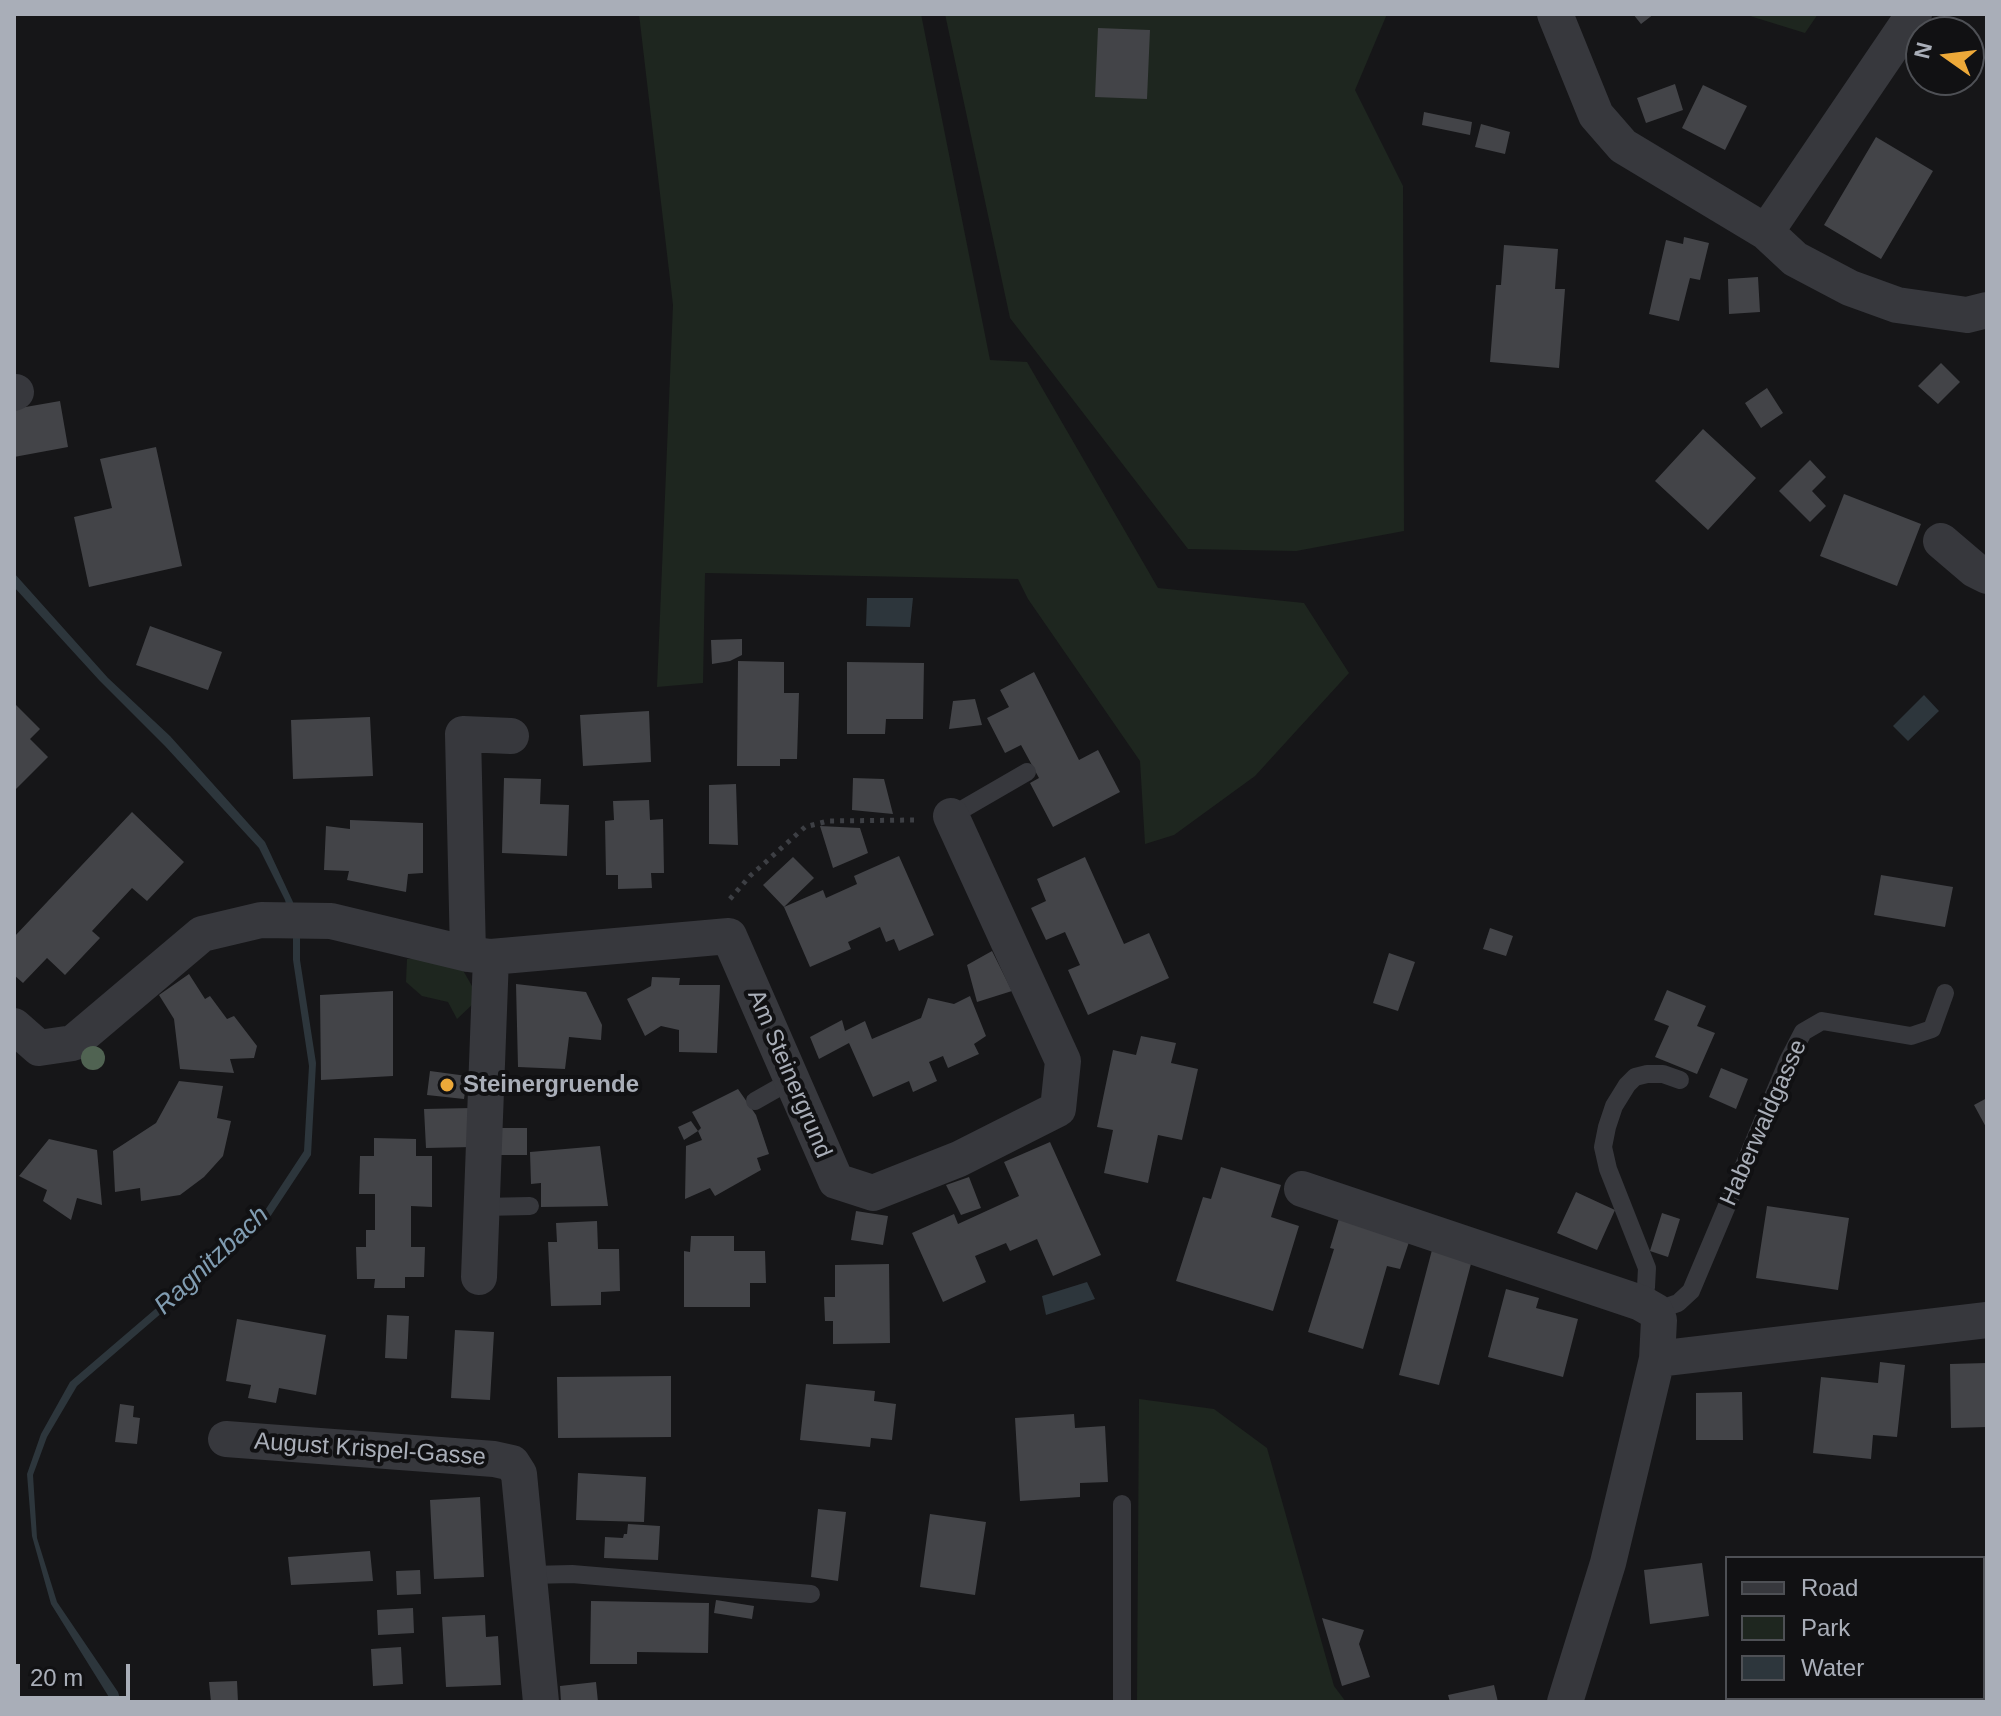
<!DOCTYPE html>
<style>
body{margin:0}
#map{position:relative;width:2001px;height:1716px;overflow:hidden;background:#161618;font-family:Arial,sans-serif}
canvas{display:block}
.frame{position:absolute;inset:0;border:16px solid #a9aeb8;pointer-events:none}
.legend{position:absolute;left:1725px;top:1556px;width:260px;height:144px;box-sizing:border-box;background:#111113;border:2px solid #4e5055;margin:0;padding:10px 14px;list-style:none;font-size:24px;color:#a9aeb8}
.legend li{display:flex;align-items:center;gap:16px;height:40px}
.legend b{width:40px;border:2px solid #4e5055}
.north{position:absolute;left:1905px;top:16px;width:80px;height:80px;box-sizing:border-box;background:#111113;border:2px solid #4e5055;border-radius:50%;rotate:284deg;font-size:22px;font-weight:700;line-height:32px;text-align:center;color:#a9aeb8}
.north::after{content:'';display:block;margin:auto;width:28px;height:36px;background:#eda939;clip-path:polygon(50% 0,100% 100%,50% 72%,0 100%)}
.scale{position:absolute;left:16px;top:1664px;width:114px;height:36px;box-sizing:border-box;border:4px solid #a9aeb8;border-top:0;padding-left:10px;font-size:24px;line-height:28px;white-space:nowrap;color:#a9aeb8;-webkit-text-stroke:6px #111113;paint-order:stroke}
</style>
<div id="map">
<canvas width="2001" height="1716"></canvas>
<div class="frame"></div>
<ul class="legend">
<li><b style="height:10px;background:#37383d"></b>Road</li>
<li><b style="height:22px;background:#1e261f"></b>Park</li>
<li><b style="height:22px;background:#2d363c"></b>Water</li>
</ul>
<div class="north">N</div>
<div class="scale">20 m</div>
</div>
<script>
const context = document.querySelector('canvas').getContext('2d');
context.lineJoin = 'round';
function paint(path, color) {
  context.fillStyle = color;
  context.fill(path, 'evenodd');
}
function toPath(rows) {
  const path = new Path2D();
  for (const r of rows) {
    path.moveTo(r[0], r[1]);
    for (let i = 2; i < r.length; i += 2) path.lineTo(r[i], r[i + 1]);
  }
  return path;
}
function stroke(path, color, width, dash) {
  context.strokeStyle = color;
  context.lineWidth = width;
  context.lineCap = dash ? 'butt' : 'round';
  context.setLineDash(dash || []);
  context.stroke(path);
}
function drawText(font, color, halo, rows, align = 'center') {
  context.font = font + ' Arial,sans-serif';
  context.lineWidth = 8;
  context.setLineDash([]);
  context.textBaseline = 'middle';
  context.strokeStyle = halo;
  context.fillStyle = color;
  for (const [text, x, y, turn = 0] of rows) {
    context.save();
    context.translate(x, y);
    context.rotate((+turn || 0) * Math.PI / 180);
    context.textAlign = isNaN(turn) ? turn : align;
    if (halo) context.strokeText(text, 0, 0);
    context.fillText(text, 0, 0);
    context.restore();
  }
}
const green = toPath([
 [639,14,921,14,990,360,1027,362,1158,588,1304,603,1349,673,1255,776,1174,835,1145,844,1140,761,1028,599,1018,579,705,573,703,683,657,687,673,305],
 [945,14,1387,14,1355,90,1403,186,1404,531,1296,551,1188,549,1010,318],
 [1750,14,1818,14,1805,33,1750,16],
 [441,956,457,960,472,986,473,1004,457,1019,448,1002,422,996,406,982,407,959],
 [1139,1399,1214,1409,1267,1448,1334,1686,1346,1702,1137,1702]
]);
const water = toPath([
 [14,573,108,678,170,736,265,842,293,902,300,936,300,960,316,1063,311,1155,266,1223,77,1386,47,1437,33,1475,37,1538,57,1602,118,1692,121,1702,112,1702,51,1604,32,1536,27,1474,41,1434,70,1382,258,1221,304,1151,309,1066,293,960,293,931,285,900,259,848,165,746,99,680,14,587],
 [867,598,913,598,910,627,866,626],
 [1924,695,1939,711,1908,741,1893,726],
 [1087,1282,1095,1299,1046,1315,1042,1296]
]);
const building = toPath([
 [1633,14,1654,14,1641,24],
 [1098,28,1150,30,1147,99,1095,97],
 [1675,84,1683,110,1646,123,1637,98],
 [1703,85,1747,106,1725,150,1682,128],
 [1424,112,1472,122,1470,135,1422,125],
 [1481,124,1510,132,1505,154,1475,147],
 [1876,137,1933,171,1881,259,1824,225],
 [1684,237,1709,243,1700,280,1690,278,1679,321,1649,314,1666,240,1683,244],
 [1504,245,1558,249,1555,289,1565,289,1559,368,1490,362,1496,285,1501,285],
 [1758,277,1760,312,1729,314,1728,279],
 [1941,363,1960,382,1938,404,1918,386],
 [1767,388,1783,413,1761,428,1745,403],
 [60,401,68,447,14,457,14,409],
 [1703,429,1756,478,1708,530,1655,481],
 [156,447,182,566,89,587,74,517,112,508,100,459],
 [1810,460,1826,477,1812,491,1826,506,1810,522,1779,491],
 [1844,494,1921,524,1897,586,1820,556],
 [150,626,222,652,208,690,136,665],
 [742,639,742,655,730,661,712,664,711,640],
 [738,661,784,662,784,693,799,693,797,759,780,759,780,766,737,766],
 [847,662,924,663,923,719,886,719,885,734,847,734],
 [1034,672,1079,760,1098,750,1120,792,1053,827,1030,783,1039,778,1021,745,1005,753,987,718,1009,707,1000,690],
 [975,699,982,725,949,729,953,701],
 [14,703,40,729,30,739,48,757,14,791],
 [649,711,651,762,583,766,580,715],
 [370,717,373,776,293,779,291,720],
 [504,778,541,779,540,804,569,805,567,856,502,853],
 [853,778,884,779,893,814,852,810],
 [736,784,738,845,709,844,709,785],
 [649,800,650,820,663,819,664,873,651,873,652,888,618,889,618,875,606,875,605,821,614,820,613,801],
 [132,812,184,862,147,901,132,888,92,931,100,938,65,975,47,958,23,983,14,975,14,937],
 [350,820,423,823,423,873,408,874,406,892,347,880,349,871,324,870,326,826,350,829],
 [820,826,860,828,868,853,833,868],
 [899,856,934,935,899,951,894,939,886,942,880,927,848,942,851,949,810,967,784,907,763,885,793,857,814,878,784,907,823,890,826,898,857,884,854,876],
 [1085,857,1124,944,1149,933,1169,978,1088,1015,1068,970,1080,965,1065,932,1046,940,1031,908,1046,901,1037,879],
 [1881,875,1953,887,1945,927,1874,915],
 [1490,928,1513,936,1506,956,1483,949],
 [992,951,1012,991,977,1002,967,965],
 [1389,953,1415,962,1398,1011,1373,1003],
 [189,974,205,999,210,996,227,1019,234,1016,257,1046,254,1058,230,1059,234,1073,180,1069,174,1019,159,995],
 [652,977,680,978,679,985,720,985,717,1053,679,1052,679,1030,661,1026,645,1036,627,999,651,986],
 [516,984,586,992,602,1025,601,1040,569,1037,565,1069,518,1067],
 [1667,990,1706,1006,1697,1026,1715,1033,1697,1074,1655,1057,1669,1026,1654,1020],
 [393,991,393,1076,321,1080,320,995],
 [970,996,986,1036,974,1044,979,1054,948,1068,943,1056,929,1062,937,1081,913,1092,909,1081,873,1097,849,1043,819,1059,810,1037,842,1020,845,1031,865,1021,872,1039,921,1018,928,998,954,1004],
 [1141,1036,1176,1043,1171,1063,1198,1069,1182,1140,1158,1135,1148,1183,1104,1173,1113,1130,1097,1127,1113,1050,1136,1055],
 [1721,1068,1748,1079,1736,1109,1709,1097],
 [430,1071,467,1076,464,1099,427,1095],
 [179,1081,223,1086,217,1118,231,1121,223,1156,204,1177,180,1195,141,1201,140,1188,115,1192,113,1151,156,1123],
 [738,1089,756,1115,769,1154,757,1158,761,1170,715,1196,710,1188,685,1199,686,1146,702,1140,698,1131,701,1128,692,1112],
 [1987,1098,1987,1129,1974,1105],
 [472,1108,473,1147,426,1148,424,1109],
 [691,1121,698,1131,684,1140,678,1127],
 [500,1128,527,1128,527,1155,500,1155],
 [374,1138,416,1139,416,1156,432,1156,432,1207,411,1206,411,1247,425,1247,424,1277,405,1277,405,1288,374,1288,375,1279,357,1279,356,1247,366,1247,366,1230,375,1230,375,1194,359,1194,360,1156,374,1156],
 [49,1139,97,1150,102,1205,77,1198,71,1220,43,1201,47,1190,19,1176],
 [1050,1142,1101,1255,1053,1276,1037,1239,1010,1251,1006,1243,975,1256,986,1282,943,1302,912,1233,954,1214,958,1224,1019,1196,1004,1162],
 [600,1146,608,1206,541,1207,541,1183,531,1184,530,1152],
 [1221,1167,1281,1185,1271,1217,1299,1226,1273,1311,1176,1281,1203,1197,1211,1199],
 [969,1177,981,1208,961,1215,946,1185],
 [1576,1192,1615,1210,1597,1250,1557,1233],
 [1767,1206,1849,1218,1838,1290,1756,1278],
 [856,1211,888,1216,883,1245,851,1240],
 [1662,1213,1680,1219,1668,1257,1650,1251],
 [1340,1215,1411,1236,1400,1269,1387,1266,1363,1349,1308,1332,1334,1249,1330,1248],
 [597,1221,598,1249,619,1249,620,1291,601,1292,601,1305,551,1306,548,1242,557,1242,556,1223],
 [691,1236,734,1236,734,1251,765,1251,766,1283,750,1283,750,1307,684,1307,684,1251,690,1252],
 [1432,1250,1472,1260,1439,1385,1399,1375],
 [889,1264,890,1343,833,1344,833,1321,825,1321,824,1297,835,1297,835,1265],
 [1506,1289,1539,1298,1536,1308,1578,1319,1563,1377,1488,1357],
 [387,1315,409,1316,407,1359,385,1358],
 [237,1319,326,1335,316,1395,279,1388,276,1403,248,1398,251,1385,226,1381],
 [455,1330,494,1332,490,1400,451,1398],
 [1880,1362,1905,1365,1897,1437,1873,1435,1871,1459,1813,1453,1821,1377,1878,1383],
 [1987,1363,1987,1427,1951,1428,1950,1364],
 [671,1376,671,1437,558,1438,557,1377],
 [806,1384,875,1391,874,1401,896,1404,892,1440,871,1438,870,1447,800,1440],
 [1742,1392,1743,1440,1696,1440,1696,1393],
 [120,1404,134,1406,133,1417,140,1418,137,1444,115,1442],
 [1074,1414,1075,1428,1105,1426,1108,1482,1080,1483,1080,1497,1020,1501,1015,1418],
 [578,1473,646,1477,644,1522,576,1520],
 [480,1497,484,1577,434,1579,430,1500],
 [818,1509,846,1512,838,1581,811,1577],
 [930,1514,986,1522,975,1595,920,1587],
 [628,1524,660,1526,658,1560,604,1558,605,1537,623,1538,624,1534,627,1534],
 [370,1551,373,1581,291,1585,288,1557],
 [1702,1563,1709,1616,1650,1624,1644,1570],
 [420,1570,421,1594,397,1595,396,1571],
 [716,1600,754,1606,752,1619,714,1613],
 [591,1601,709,1603,708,1653,637,1652,637,1664,590,1664],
 [413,1608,414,1633,378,1635,377,1610],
 [485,1615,486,1637,498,1636,501,1685,446,1687,442,1617],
 [1322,1618,1364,1630,1359,1644,1370,1677,1342,1686],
 [401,1647,403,1684,373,1686,371,1649],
 [237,1681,238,1702,211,1702,209,1682],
 [596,1682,598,1702,561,1702,560,1686],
 [1494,1685,1498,1702,1450,1702,1448,1695]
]);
const path = toPath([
 [730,899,750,876,805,827,828,821,914,820]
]);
const service = toPath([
 [951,816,1027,772],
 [755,1101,792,1080],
 [482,1207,530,1206],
 [1641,1303,1646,1287,1647,1268,1608,1169,1603,1147,1607,1127,1614,1106,1627,1085,1635,1077,1647,1074,1663,1074,1680,1080],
 [1655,1311,1678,1303,1691,1291,1788,1061,1803,1032,1822,1021,1911,1036,1932,1029,1945,993],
 [529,1575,572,1574,811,1594],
 [1122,1702,1122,1504]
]);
const minor = toPath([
 [1555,14,1596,115,1623,146,1766,232,1795,259,1850,288,1897,305,1967,315,1987,310],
 [1766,232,1914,14],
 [14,393,16,392],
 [1941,541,1975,570,1987,576],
 [468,954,463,734,511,736],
 [14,1026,39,1048,73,1043,202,934,261,920,331,921,468,954,491,957,729,936,836,1181,873,1193,959,1159,1058,1109,1063,1061,951,816],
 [1302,1189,1641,1303,1655,1311,1659,1320,1657,1359],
 [479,1277,491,957],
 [226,1439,494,1459,512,1463,519,1474,541,1702],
 [1565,1702,1608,1563,1657,1359,1987,1320]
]);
const trees = [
 [93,1058]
];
const markers = [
 [447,1085,8,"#eda939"]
];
const streetNames = [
 ["Am Steinergrund",789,1074,67],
 ["Haberwaldgasse",1764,1123,-66],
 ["August Krispel-Gasse",370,1450,4]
];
const poiNames = [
 ["Steinergruende",463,1085]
];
const waterNames = [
 ["Ragnitzbach",212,1261,-43]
];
paint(green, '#1e261f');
paint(water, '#2d363c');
paint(building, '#434448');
stroke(path, '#3d3f44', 5, [4, 6]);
stroke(service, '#37383d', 18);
stroke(minor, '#37383d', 36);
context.fillStyle = '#506352';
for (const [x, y] of trees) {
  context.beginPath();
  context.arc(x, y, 12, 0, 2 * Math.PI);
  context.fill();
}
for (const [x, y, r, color] of markers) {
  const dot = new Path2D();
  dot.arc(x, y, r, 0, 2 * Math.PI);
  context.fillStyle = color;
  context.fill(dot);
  stroke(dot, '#111113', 3);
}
drawText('24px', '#a9aeb8', '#111113', streetNames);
drawText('bold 24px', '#a9aeb8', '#111113', poiNames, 'left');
drawText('italic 26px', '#819db2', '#111113', waterNames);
</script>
